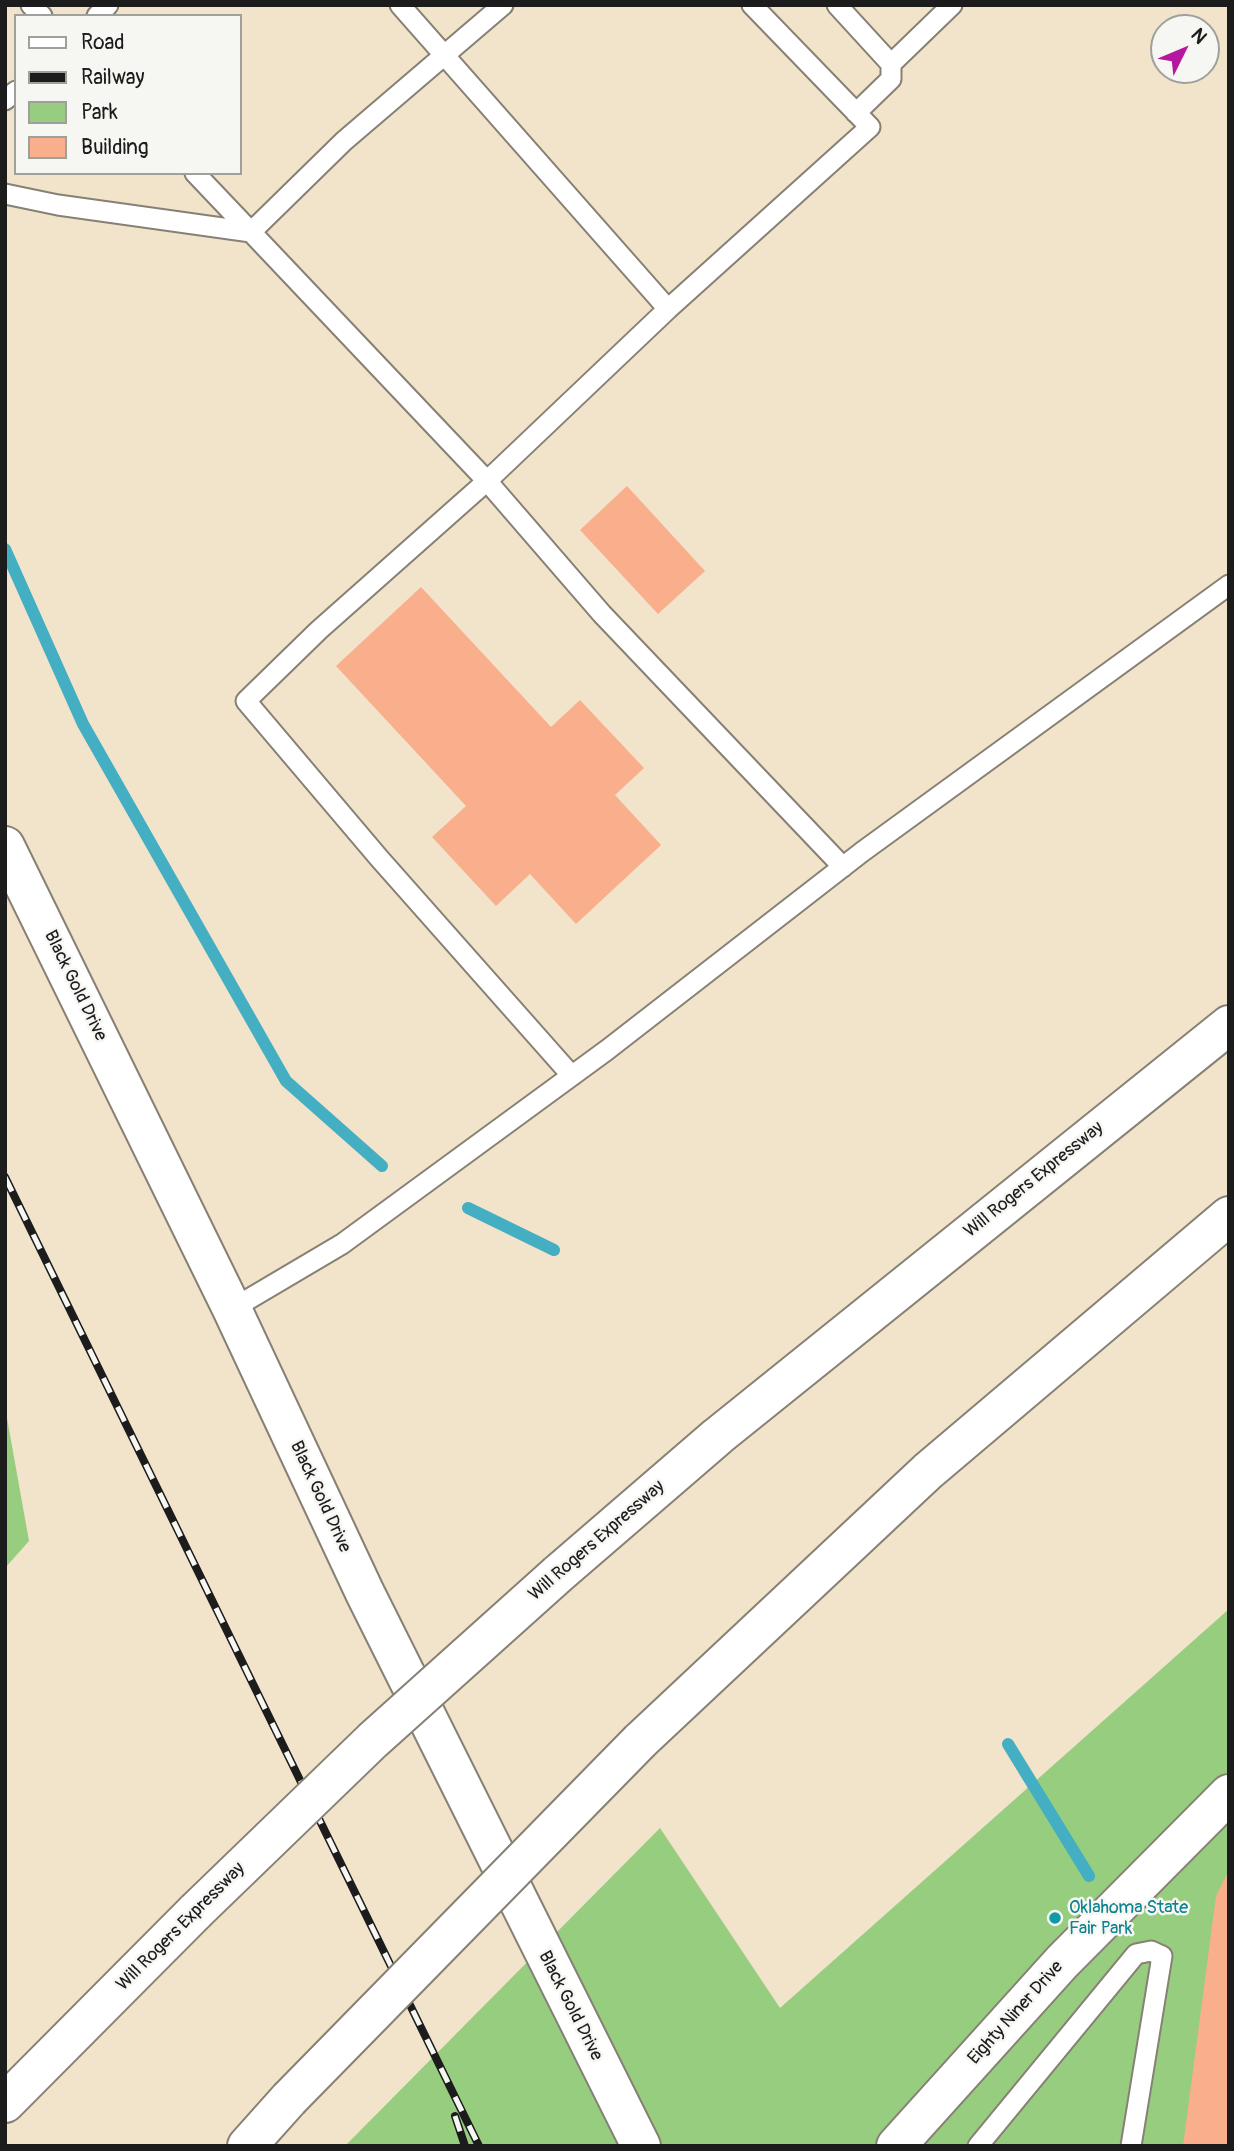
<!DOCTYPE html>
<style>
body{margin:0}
#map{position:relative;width:1234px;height:2151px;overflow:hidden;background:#f2e3cb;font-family:Pangolin,sans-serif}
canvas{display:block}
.frame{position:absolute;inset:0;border:7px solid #1c1c1c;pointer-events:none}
.legend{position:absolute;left:14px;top:14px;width:228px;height:161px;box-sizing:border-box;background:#f6f6f2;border:2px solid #9f9f9c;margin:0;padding:9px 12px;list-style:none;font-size:21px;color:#1c1c1c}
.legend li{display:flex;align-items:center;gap:14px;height:35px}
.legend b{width:35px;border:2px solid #9f9f9c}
.north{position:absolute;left:1150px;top:14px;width:70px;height:70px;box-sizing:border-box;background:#f6f6f2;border:2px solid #9f9f9c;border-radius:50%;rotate:47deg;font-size:19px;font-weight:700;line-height:28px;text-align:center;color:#1c1c1c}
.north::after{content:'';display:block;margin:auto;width:24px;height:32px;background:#b5179e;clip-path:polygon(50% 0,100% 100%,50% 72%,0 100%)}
</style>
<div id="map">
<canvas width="1234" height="2151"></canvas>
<div class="frame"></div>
<ul class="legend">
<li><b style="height:9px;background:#fff"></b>Road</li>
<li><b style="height:9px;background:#1c1c1c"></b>Railway</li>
<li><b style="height:19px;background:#96cd7f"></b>Park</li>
<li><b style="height:19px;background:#f9ae8c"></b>Building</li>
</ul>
<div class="north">N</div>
</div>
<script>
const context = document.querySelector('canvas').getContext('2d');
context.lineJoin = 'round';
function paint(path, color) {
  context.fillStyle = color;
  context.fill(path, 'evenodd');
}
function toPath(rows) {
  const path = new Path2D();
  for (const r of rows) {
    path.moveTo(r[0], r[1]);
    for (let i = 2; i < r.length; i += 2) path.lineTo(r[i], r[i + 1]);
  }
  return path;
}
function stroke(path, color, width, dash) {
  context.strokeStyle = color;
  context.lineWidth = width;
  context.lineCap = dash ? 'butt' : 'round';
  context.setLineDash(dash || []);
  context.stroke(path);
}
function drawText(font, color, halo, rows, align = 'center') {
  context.font = font + ' Pangolin,sans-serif';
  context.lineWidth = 5;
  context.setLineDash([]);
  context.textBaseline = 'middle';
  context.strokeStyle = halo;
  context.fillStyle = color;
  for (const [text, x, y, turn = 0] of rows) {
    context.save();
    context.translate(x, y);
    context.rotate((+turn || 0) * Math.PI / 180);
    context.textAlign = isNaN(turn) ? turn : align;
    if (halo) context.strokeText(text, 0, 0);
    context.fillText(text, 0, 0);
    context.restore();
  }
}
const green = toPath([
 [5,1407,29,1541,5,1568],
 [1229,1609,1229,2146,345,2146,660,1828,780,2008]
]);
const stream = toPath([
 [5,549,83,724,286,1081,382,1166],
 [468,1208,554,1250],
 [1008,1744,1089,1876]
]);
const building = toPath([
 [627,486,705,571,658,614,580,530],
 [421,587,551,727,580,700,644,768,615,795,661,845,576,924,530,874,496,906,432,837,466,806,336,666],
 [1229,1870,1229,2146,1183,2146,1216,1896]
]);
const service = toPath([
 [31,5,42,16],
 [400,5,668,309],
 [837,5,891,64,952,5],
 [97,16,108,5],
 [5,100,16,91],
 [856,113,891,79,891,64],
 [195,173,251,232,344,141,503,5],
 [5,194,58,205,251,232,487,481,668,309,870,127,752,5],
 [572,1076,379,858,246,701,319,630,487,481,602,614,843,867],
 [232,1309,342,1244,607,1050,862,852,1229,585],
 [978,2146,1136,1954,1151,1951,1162,1956,1131,2146]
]);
const tertiary = toPath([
 [5,846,232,1309,365,1593,641,2146],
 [896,2146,1062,1962,1229,1794]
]);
const motorway = toPath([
 [558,1574,718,1436,1229,1025],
 [640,1741,928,1471,1229,1216],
 [5,2103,196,1911],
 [247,2146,289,2099]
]);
const rail = toPath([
 [5,1177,479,2146],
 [455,2116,465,2146]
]);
const motorwayBridge = toPath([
 [196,1911,373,1740,558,1574],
 [289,2099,640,1741]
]);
const markers = [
 [1055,1918,7,"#0f9aa8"]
];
const streetNames = [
 ["Black Gold Drive",75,986,64],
 ["Will Rogers Expressway",1034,1180,-39],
 ["Black Gold Drive",320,1497,65],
 ["Will Rogers Expressway",597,1541,-41],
 ["Will Rogers Expressway",181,1927,-45],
 ["Black Gold Drive",570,2006,63],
 ["Eighty Niner Drive",1016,2013,-48]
];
const cultureNames = [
 ["Oklahoma State",1069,1908],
 ["Fair Park",1069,1929]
];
paint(green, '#96cd7f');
stroke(stream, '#44afc2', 12);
paint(building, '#f9ae8c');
stroke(service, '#878074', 23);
stroke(tertiary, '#878074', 42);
stroke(motorway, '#878074', 42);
stroke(service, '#fff', 19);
stroke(tertiary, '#fff', 38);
stroke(motorway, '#fff', 38);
stroke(rail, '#1c1c1c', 8);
stroke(rail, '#f6f6f2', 5, [16]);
stroke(motorwayBridge, '#878074', 42, []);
stroke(motorwayBridge, '#fff', 38);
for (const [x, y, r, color] of markers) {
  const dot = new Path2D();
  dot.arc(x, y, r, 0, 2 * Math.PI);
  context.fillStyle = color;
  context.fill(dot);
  stroke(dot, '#f6f6f2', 2.5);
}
drawText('18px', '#1c1c1c', '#f6f6f2', streetNames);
drawText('18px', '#0d838f', '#f6f6f2', cultureNames, 'left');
</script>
